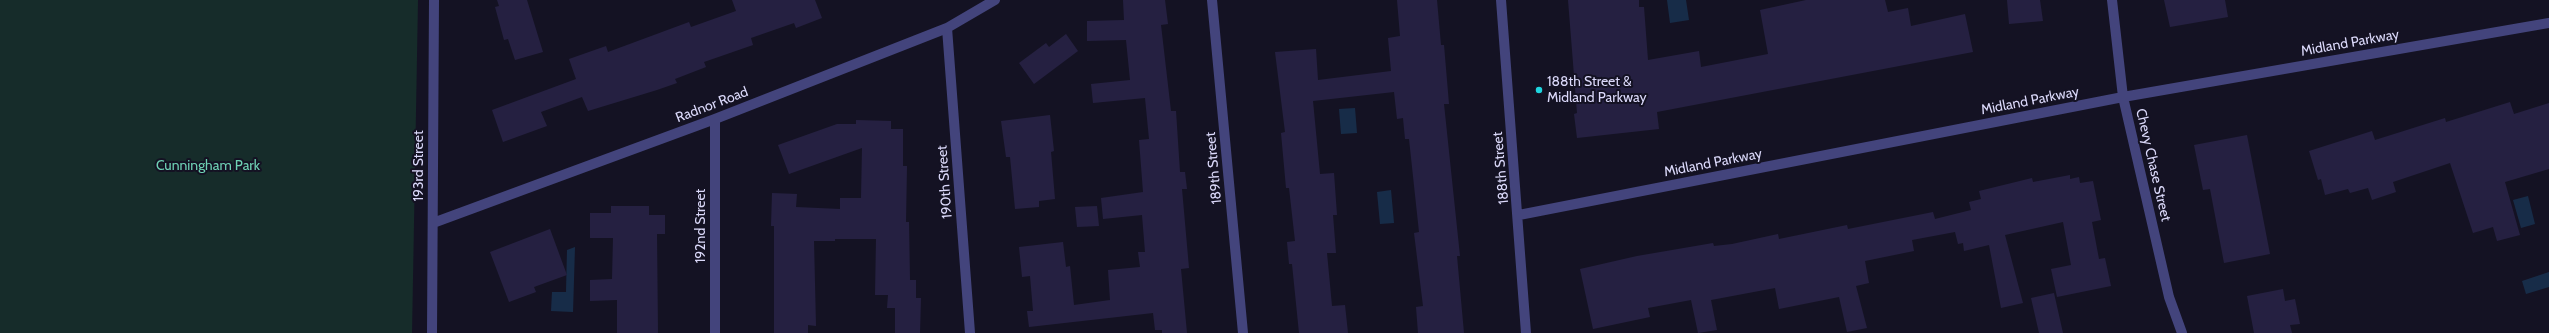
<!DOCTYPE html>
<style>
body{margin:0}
canvas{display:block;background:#141223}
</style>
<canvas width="2549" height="333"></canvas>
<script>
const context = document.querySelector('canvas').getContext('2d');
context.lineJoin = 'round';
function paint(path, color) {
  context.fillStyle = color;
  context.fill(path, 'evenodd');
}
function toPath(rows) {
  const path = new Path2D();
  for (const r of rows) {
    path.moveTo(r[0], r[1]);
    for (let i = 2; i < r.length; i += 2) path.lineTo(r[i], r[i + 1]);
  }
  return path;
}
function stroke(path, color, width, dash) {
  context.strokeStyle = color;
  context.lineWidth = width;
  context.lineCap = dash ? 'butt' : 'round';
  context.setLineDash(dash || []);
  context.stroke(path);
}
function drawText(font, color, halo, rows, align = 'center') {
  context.font = font + ' Cabin,sans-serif';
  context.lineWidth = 4;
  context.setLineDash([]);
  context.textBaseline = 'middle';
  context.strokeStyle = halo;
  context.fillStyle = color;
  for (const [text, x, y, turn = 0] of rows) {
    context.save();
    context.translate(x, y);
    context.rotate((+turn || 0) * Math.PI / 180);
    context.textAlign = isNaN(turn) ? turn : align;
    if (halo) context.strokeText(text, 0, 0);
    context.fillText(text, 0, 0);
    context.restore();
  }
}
const green = toPath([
 [0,0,418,0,412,333,0,333]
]);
const water = toPath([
 [1667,0,1686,0,1689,20,1670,23],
 [1355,108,1357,133,1341,134,1339,109],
 [1391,190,1394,223,1380,224,1377,192],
 [2528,196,2535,224,2521,228,2513,200],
 [575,247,573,312,551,311,552,292,566,292,567,250],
 [2549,272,2549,287,2526,294,2522,281]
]);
const building = toPath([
 [497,0,527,0,543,52,515,60,508,39,504,40,495,7,499,6],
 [732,0,815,0,822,18,796,28,794,23,751,38,753,45,704,62,706,67,675,79,677,83,657,90,588,111,582,97,541,112,547,126,503,142,492,110,576,79,569,59,606,46,608,52,689,22,691,27,736,11],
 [1123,0,1165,0,1168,24,1161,25,1171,111,1176,111,1180,172,1185,172,1187,189,1182,189,1189,268,1181,269,1187,333,1162,333,1162,330,1155,330,1153,313,1029,327,1027,311,1033,311,1030,276,1022,277,1019,247,1063,242,1066,267,1070,266,1074,305,1110,300,1108,270,1140,267,1138,252,1145,252,1142,215,1103,219,1101,198,1143,192,1139,140,1149,139,1145,98,1093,103,1091,84,1130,80,1126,40,1087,41,1087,21,1124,20],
 [1397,0,1437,0,1441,45,1444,45,1449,104,1444,104,1460,256,1457,256,1464,333,1418,333,1416,307,1423,306,1414,233,1419,232,1409,139,1405,139,1403,118,1397,119,1394,92,1313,101,1320,174,1334,173,1337,215,1333,215,1336,253,1327,253,1332,306,1345,305,1348,333,1299,333,1292,264,1289,264,1287,242,1295,241,1289,188,1286,188,1281,133,1285,132,1275,52,1316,49,1318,80,1391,71,1388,38,1400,36],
 [1568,0,1639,0,1639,7,1644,7,1648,60,1699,51,1701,67,1768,54,1760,10,1806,0,1885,0,1888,12,1908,8,1911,26,1965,14,1973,52,1657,112,1659,129,1577,138,1574,114,1577,113],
 [2007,0,2040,0,2043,21,2009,24],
 [2164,0,2225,0,2228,17,2170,27],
 [1066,34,1078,51,1034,84,1019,63,1046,43,1049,47],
 [2510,102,2514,114,2549,103,2549,169,2505,182,2520,235,2497,241,2493,227,2473,233,2450,163,2393,182,2396,192,2372,200,2368,188,2350,193,2348,189,2325,195,2321,179,2318,180,2309,151,2372,131,2375,140,2445,118,2446,122],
 [1050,115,1054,151,1051,152,1055,199,1039,201,1039,207,1015,209,1010,157,1006,157,1001,121],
 [856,120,891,121,891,129,903,129,903,166,907,166,906,222,909,222,910,280,916,280,916,298,921,298,920,333,895,333,895,308,887,308,888,295,875,295,876,239,835,239,835,241,814,241,816,326,808,325,808,333,774,333,774,226,771,226,772,193,797,194,796,207,840,209,840,198,861,198,862,148,789,174,778,145,837,124,856,124],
 [2247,135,2270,254,2224,263,2210,189,2203,190,2194,145],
 [2070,175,2070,179,2079,177,2080,183,2093,181,2101,220,2092,222,2099,259,2105,258,2111,286,2057,297,2051,269,2071,265,2063,222,2005,235,2023,303,2001,308,1989,245,1964,251,1963,243,1958,244,1955,232,1912,240,1914,251,1865,261,1869,283,1856,286,1867,328,1847,332,1839,297,1779,309,1775,288,1711,300,1717,330,1698,333,1691,300,1648,308,1650,317,1593,329,1580,269,1637,256,1713,243,1714,246,1732,244,1778,234,1779,239,1847,225,1848,229,1933,212,1935,219,1971,210,1969,202,1981,199,1979,191,2032,178,2033,182],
 [611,206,649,206,649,215,665,215,665,234,657,234,658,333,617,333,617,300,590,301,590,280,612,279,613,238,590,238,590,213,611,213],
 [1097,206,1099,226,1077,227,1075,207],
 [550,229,567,275,534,287,536,292,509,302,490,252],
 [2283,289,2285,301,2295,299,2300,324,2290,325,2292,333,2254,333,2247,296],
 [2054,293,2063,333,2039,333,2031,298]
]);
const minor = toPath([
 [1212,0,1243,333],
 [1501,0,1526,333],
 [2112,0,2123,97,2169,297,2182,333],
 [947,28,970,333],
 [1519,215,2123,97,2549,23],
 [433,223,715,119,947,28,995,0],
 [432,333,434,0],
 [715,333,715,119]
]);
const markers = [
 [1539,90,4,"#1fd6e0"]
];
const streetNames = [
 ["Midland Parkway",2350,43,-10],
 ["Midland Parkway",2030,101,-11],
 ["Radnor Road",712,105,-21],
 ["Midland Parkway",1713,163,-11],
 ["Chevy Chase Street",2153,165,77],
 ["193rd Street",419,166,-90],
 ["189th Street",1214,168,-95],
 ["188th Street",1501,168,-95],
 ["190th Street",945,182,-94],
 ["192nd Street",701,226,-90]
];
const poiNames = [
 ["188th Street &",1547,82],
 ["Midland Parkway",1547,98]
];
const parkNames = [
 ["Cunningham Park",208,166]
];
paint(green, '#162c2a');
paint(water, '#172c48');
paint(building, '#252041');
stroke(minor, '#43447c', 10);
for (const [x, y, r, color] of markers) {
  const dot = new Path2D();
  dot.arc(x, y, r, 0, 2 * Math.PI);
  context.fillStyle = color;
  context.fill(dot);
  stroke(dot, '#141223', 1.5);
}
drawText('14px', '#dbd9fa', '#141223', streetNames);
drawText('14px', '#dbd9fa', '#141223', poiNames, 'left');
drawText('14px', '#6ed0b3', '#141223', parkNames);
</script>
